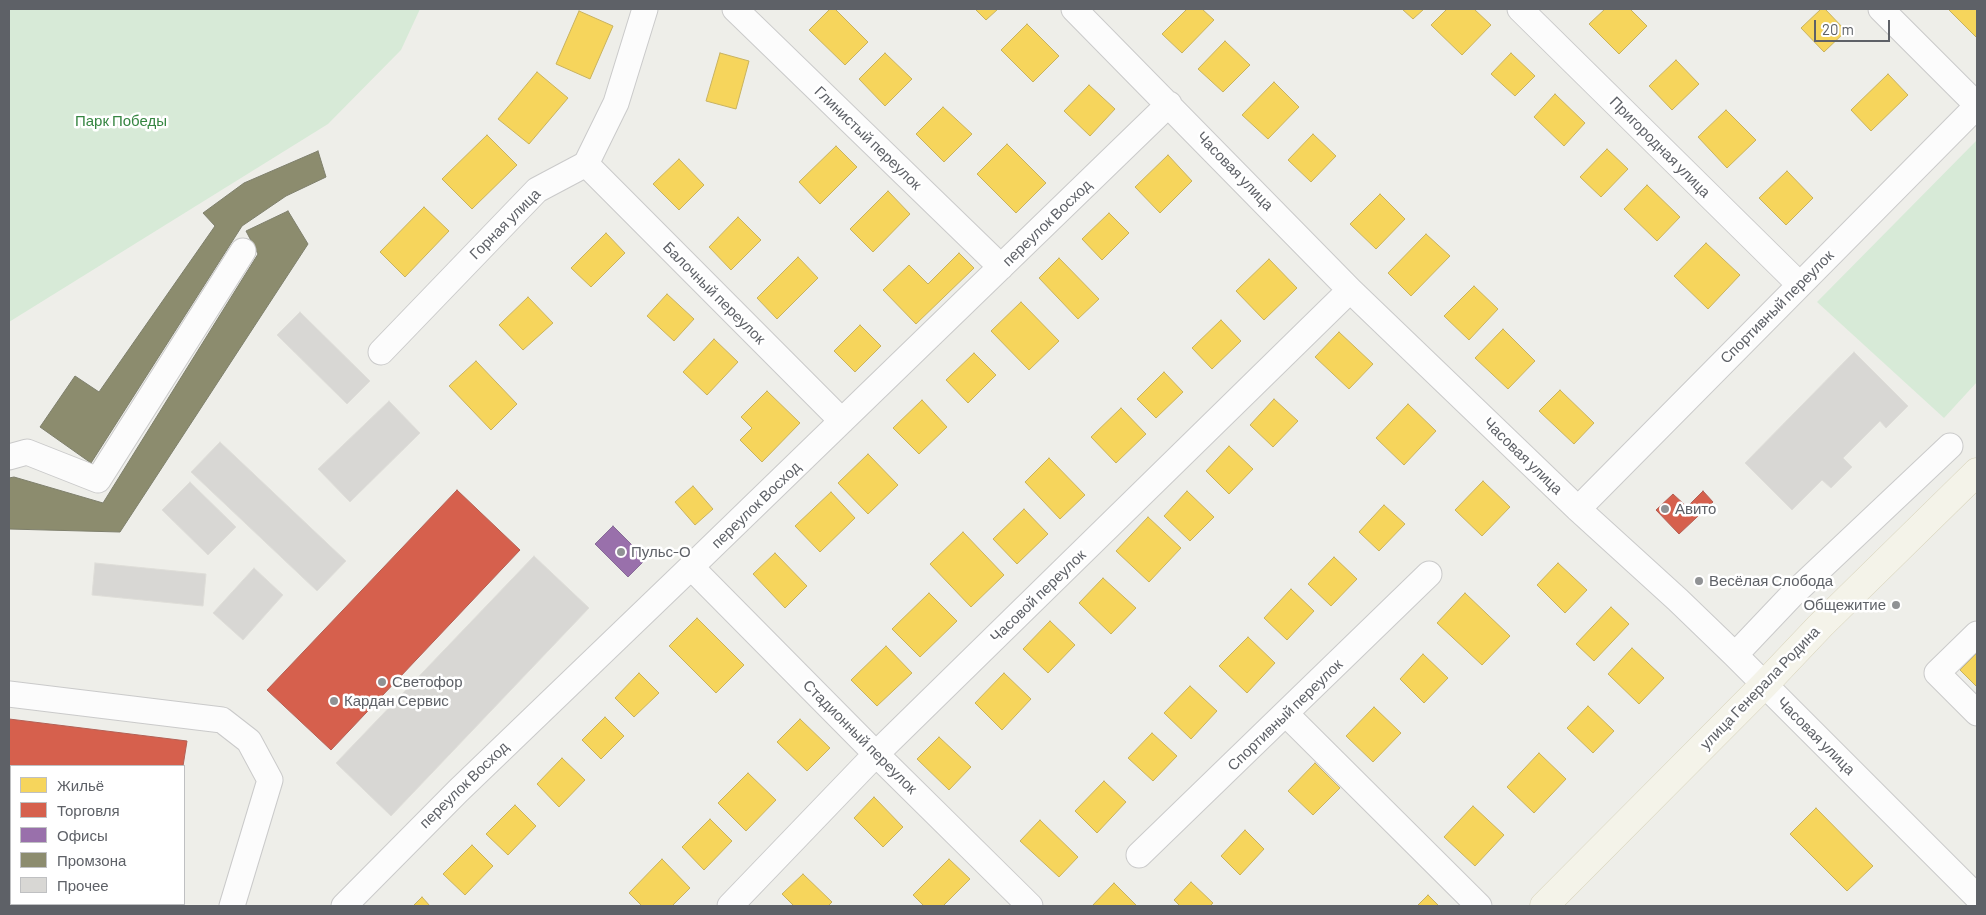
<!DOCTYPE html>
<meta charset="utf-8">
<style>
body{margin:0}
#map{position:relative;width:1986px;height:915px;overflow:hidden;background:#eeeee9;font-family:Barlow,sans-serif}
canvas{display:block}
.frame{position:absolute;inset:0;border:10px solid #5e6167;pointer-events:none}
.legend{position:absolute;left:10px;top:765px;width:175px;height:140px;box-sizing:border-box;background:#fff;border:1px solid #bfc0c2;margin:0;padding:6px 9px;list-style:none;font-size:15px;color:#5e6167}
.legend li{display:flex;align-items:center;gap:10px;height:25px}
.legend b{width:25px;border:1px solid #bfc0c2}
.scale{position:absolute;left:1814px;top:20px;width:76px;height:22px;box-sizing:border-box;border:2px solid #5e6167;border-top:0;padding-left:6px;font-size:15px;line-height:18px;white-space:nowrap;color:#5e6167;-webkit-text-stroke:4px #fff;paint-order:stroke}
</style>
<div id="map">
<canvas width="1986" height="915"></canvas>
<div class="frame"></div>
<ul class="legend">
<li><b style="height:14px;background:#f6d55c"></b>Жильё</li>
<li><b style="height:14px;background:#d6604d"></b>Торговля</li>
<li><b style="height:14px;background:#9970ab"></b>Офисы</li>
<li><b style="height:14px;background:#8c8c6e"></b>Промзона</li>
<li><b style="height:14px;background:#d8d7d4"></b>Прочее</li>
</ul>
<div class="scale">20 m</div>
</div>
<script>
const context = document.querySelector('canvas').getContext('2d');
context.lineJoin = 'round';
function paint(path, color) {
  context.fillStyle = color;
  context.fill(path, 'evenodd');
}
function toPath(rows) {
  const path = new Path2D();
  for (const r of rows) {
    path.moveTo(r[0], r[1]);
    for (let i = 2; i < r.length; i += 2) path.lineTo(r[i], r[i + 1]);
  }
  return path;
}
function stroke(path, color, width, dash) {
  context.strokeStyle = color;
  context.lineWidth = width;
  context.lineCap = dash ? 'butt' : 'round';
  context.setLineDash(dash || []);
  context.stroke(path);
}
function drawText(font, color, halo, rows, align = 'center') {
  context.font = font + ' Barlow,sans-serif';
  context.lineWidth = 5;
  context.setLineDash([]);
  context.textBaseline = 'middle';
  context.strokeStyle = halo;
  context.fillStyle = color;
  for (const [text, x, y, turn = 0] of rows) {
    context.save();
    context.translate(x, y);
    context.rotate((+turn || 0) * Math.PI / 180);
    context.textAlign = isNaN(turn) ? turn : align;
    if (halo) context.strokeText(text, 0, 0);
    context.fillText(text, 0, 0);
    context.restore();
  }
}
const green = toPath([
 [9,9,420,9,401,50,328,124,9,322],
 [1977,140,1977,382,1944,418,1817,302]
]);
const homes = toPath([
 [830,9,835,9,868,42,845,65,809,30,830,9],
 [975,9,998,9,986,20,975,9],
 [1187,9,1202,9,1214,20,1182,53,1162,34,1187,9],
 [1402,9,1424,9,1413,19,1402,9],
 [1447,9,1474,9,1491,25,1462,55,1431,25,1447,9],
 [1605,9,1630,9,1647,26,1619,54,1589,24,1605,9],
 [1821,9,1825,9,1846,31,1824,52,1801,28,1821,9],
 [1948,9,1977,9,1977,38,1948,9],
 [579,11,613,26,590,79,556,64,579,11],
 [1027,24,1059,56,1033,82,1001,50,1027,24],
 [1225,41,1250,65,1223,92,1198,69,1225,41],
 [720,53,749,61,736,109,706,101,720,53],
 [885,53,912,79,885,106,859,79,885,53],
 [1511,53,1535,76,1515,96,1491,74,1511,53],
 [1676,60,1699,84,1672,110,1649,86,1676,60],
 [537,72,568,98,529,144,498,119,537,72],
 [1888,74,1908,95,1871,131,1851,110,1888,74],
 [1274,82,1299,107,1268,139,1242,115,1274,82],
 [1089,85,1115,109,1090,136,1064,111,1089,85],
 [1555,94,1585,123,1564,146,1534,117,1555,94],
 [943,107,972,134,944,162,916,134,943,107],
 [1726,110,1756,140,1727,168,1698,137,1726,110],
 [1313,134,1336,156,1311,182,1288,160,1313,134],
 [487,135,517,165,472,209,442,179,487,135],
 [1007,144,1046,183,1016,213,977,174,1007,144],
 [836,146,857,167,820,204,799,182,836,146],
 [1607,149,1628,169,1601,197,1580,177,1607,149],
 [1168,155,1192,181,1160,213,1135,187,1168,155],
 [679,159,704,185,679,210,653,184,679,159],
 [1787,171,1813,198,1786,225,1759,198,1787,171],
 [1647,185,1680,217,1657,241,1624,209,1647,185],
 [888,191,910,214,873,252,850,229,888,191],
 [1380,194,1405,219,1376,249,1350,224,1380,194],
 [424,207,449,231,405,277,380,252,424,207],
 [1109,213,1129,233,1102,260,1082,239,1109,213],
 [738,217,761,240,731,270,709,247,738,217],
 [606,233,625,253,591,287,571,268,606,233],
 [1426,234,1450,256,1411,296,1388,273,1426,234],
 [1706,243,1740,275,1708,309,1674,276,1706,243],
 [959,253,974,268,916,324,883,290,909,265,928,284,959,253],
 [798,257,818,278,777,319,757,298,798,257],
 [1059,258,1099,299,1078,319,1039,278,1059,258],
 [1269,259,1297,288,1264,320,1236,291,1269,259],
 [1474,286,1498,309,1469,340,1444,316,1474,286],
 [667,294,694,319,674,341,647,316,667,294],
 [528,297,553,323,523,350,499,325,528,297],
 [1021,302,1059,341,1029,370,991,331,1021,302],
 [1221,320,1241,341,1212,369,1192,348,1221,320],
 [860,325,881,346,855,372,834,351,860,325],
 [1503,329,1535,361,1508,389,1475,358,1503,329],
 [1339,332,1373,364,1349,389,1315,357,1339,332],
 [714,339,738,362,707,395,683,372,714,339],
 [974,353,996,375,968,403,946,380,974,353],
 [476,361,517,404,491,430,449,386,476,361],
 [1164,372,1183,392,1156,418,1137,399,1164,372],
 [1560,390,1594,423,1574,444,1539,411,1560,390],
 [767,391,800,423,762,462,740,440,752,428,741,417,767,391],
 [1274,399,1298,421,1273,447,1250,425,1274,399],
 [922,400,947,427,919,454,893,428,922,400],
 [1408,404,1436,431,1404,465,1376,438,1408,404],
 [1121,408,1146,434,1116,463,1091,437,1121,408],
 [1229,446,1253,469,1229,494,1206,471,1229,446],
 [868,454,898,485,868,514,838,483,868,454],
 [1049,458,1085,495,1060,519,1025,482,1049,458],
 [1483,481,1510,507,1482,536,1455,510,1483,481],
 [693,486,713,509,695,525,675,502,693,486],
 [1187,491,1214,517,1190,541,1164,516,1187,491],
 [831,492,855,518,820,552,795,526,831,492],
 [1384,505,1405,524,1379,551,1359,532,1384,505],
 [1024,509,1048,534,1017,564,993,539,1024,509],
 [1148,517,1181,548,1149,582,1116,551,1148,517],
 [963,532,1004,575,971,607,930,564,963,532],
 [775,553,807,586,785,608,753,574,775,553],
 [1334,557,1357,579,1331,606,1308,584,1334,557],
 [1558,563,1587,590,1565,613,1537,585,1558,563],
 [1103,578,1136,608,1111,634,1079,603,1103,578],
 [1291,589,1314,611,1287,640,1264,618,1291,589],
 [929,593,957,621,920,657,892,629,929,593],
 [1465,593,1510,636,1482,665,1437,623,1465,593],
 [1611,607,1629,624,1594,661,1576,644,1611,607],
 [697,618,744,665,716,693,669,646,697,618],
 [1050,621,1075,645,1048,673,1023,649,1050,621],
 [1248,637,1275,663,1247,693,1219,666,1248,637],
 [886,646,912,673,877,706,851,680,886,646],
 [1632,648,1664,678,1639,704,1608,674,1632,648],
 [1977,653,1977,687,1960,670,1977,653],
 [1423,654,1448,678,1424,703,1400,679,1423,654],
 [639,673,659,693,634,717,615,698,639,673],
 [1004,673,1031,699,1002,730,975,703,1004,673],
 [1190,686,1217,711,1191,739,1164,713,1190,686],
 [1588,706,1614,731,1593,753,1567,728,1588,706],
 [1374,707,1401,733,1373,762,1346,736,1374,707],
 [605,717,624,736,601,759,582,740,605,717],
 [800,719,830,748,807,771,777,742,800,719],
 [1152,733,1177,756,1153,781,1128,758,1152,733],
 [939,737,971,767,949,790,917,759,939,737],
 [1539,753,1566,779,1534,813,1507,787,1539,753],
 [562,758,585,780,559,807,537,784,562,758],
 [1315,763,1340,788,1313,815,1288,791,1315,763],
 [748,773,776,800,746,831,718,803,748,773],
 [1104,781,1126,802,1097,833,1075,811,1104,781],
 [874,797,903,827,883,847,854,818,874,797],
 [515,805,536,826,508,855,486,834,515,805],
 [1473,806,1504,835,1475,866,1444,837,1473,806],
 [1816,808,1873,866,1847,891,1790,834,1816,808],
 [710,819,732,841,704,870,682,847,710,819],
 [1040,820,1078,857,1059,877,1020,841,1040,820],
 [1245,830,1264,849,1240,875,1221,856,1245,830],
 [472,845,493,866,465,895,443,874,472,845],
 [662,859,690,888,672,906,642,906,629,893,662,859],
 [949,859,970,879,943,906,924,906,913,895,949,859],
 [803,874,832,902,828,906,794,906,782,894,803,874],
 [1191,882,1213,903,1210,906,1180,906,1174,900,1191,882],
 [1114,883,1137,906,1092,906,1114,883],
 [1428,895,1439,906,1417,906,1428,895],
 [422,897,430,906,413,906,422,897]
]);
const shops = toPath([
 [457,490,520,550,331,750,267,690,457,490],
 [1703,491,1713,502,1679,534,1656,510,1673,494,1687,507,1703,491],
 [9,719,187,741,183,766,11,766,11,810,9,810,9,719]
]);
const offices = toPath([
 [613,526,646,559,628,577,595,544,613,526]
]);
const industry = toPath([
 [318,151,326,177,286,196,242,226,91,463,40,427,75,376,99,392,215,226,203,213,244,183,318,151],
 [288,211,308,244,120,532,9,529,9,478,14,477,103,503,258,254,246,231,288,211]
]);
const building = toPath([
 [300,312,370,381,347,404,277,335,300,312],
 [1854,352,1908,406,1886,428,1880,421,1843,458,1852,467,1831,488,1822,480,1792,510,1745,463,1854,352],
 [389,401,420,433,350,502,318,469,389,401],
 [220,442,346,561,317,591,191,472,220,442],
 [190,482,236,527,208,555,162,510,190,482],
 [534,556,589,608,391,816,336,763,534,556],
 [95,563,206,574,203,606,92,595,95,563],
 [254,568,283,595,243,640,213,613,254,568]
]);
const minor = toPath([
 [735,9,1001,267],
 [1074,9,1350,290,1578,509,1678,600,1735,655,1977,897],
 [1520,9,1799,284],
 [1881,9,1977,105],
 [586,164,842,421],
 [381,352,537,190,586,164,616,103,645,9],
 [9,457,27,452,98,480,243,251],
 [1578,509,1977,106],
 [691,567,876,754,1030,906],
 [1977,634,1937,673,1977,713],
 [1735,655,1791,596,1950,446],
 [9,694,222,720,249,741,270,780,232,906],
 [1286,714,1479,906],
 [1139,855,1429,574],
 [344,906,458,791,691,567,1169,104],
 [730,906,876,754,1350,290]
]);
const major = toPath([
 [1544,906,1764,685,1820,626,1977,472]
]);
const markers = [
 [1665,509,5,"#909294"],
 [621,552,5,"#909294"],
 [1699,581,5,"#909294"],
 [1896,605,5,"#909294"],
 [382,682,5,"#909294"],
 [334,701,5,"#909294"]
];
const parkNames = [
 ["Парк Победы",121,121]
];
const streetNames = [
 ["Глинистый переулок",868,138,44],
 ["Пригородная улица",1660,147,45],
 ["Часовая улица",1235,171,46],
 ["переулок Восход",1047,223,-44],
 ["Горная улица",505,224,-45],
 ["Балочный переулок",714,293,45],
 ["Спортивный переулок",1777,307,-45],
 ["Часовая улица",1523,456,44],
 ["переулок Восход",756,505,-44],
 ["Часовой переулок",1038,596,-44],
 ["улица Генерала Родина",1760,688,-46],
 ["Спортивный переулок",1285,715,-44],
 ["Часовая улица",1816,736,45],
 ["Стадионный переулок",860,737,45],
 ["переулок Восход",464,785,-44]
];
const poiNames = [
 ["Авито",1675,509],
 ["Пульс-О",631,552],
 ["Весёлая Слобода",1709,581],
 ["Общежитие",1886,605,"right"],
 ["Светофор",392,682],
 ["Кардан Сервис",344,701]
];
paint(green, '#d7ead7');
paint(homes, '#f6d55c');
stroke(homes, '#c8b25f', 1);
paint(shops, '#d6604d');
stroke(shops, '#b26055', 1);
paint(offices, '#9970ab');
stroke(offices, '#876c97', 1);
paint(industry, '#8c8c6e');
stroke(industry, '#7e7f6c', 1);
paint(building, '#d8d7d4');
stroke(building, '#deddd8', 1);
stroke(minor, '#cacaca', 27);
stroke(major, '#d6d1b8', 29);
stroke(minor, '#fcfcfc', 25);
stroke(major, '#f4f3e9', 28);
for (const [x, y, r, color] of markers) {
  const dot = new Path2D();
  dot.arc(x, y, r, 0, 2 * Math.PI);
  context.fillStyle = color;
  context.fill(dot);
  stroke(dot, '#fff', 2);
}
drawText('15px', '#368642', '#fff', parkNames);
drawText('15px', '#5e6167', '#fff', streetNames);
drawText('15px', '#5e6167', '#fff', poiNames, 'left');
</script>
